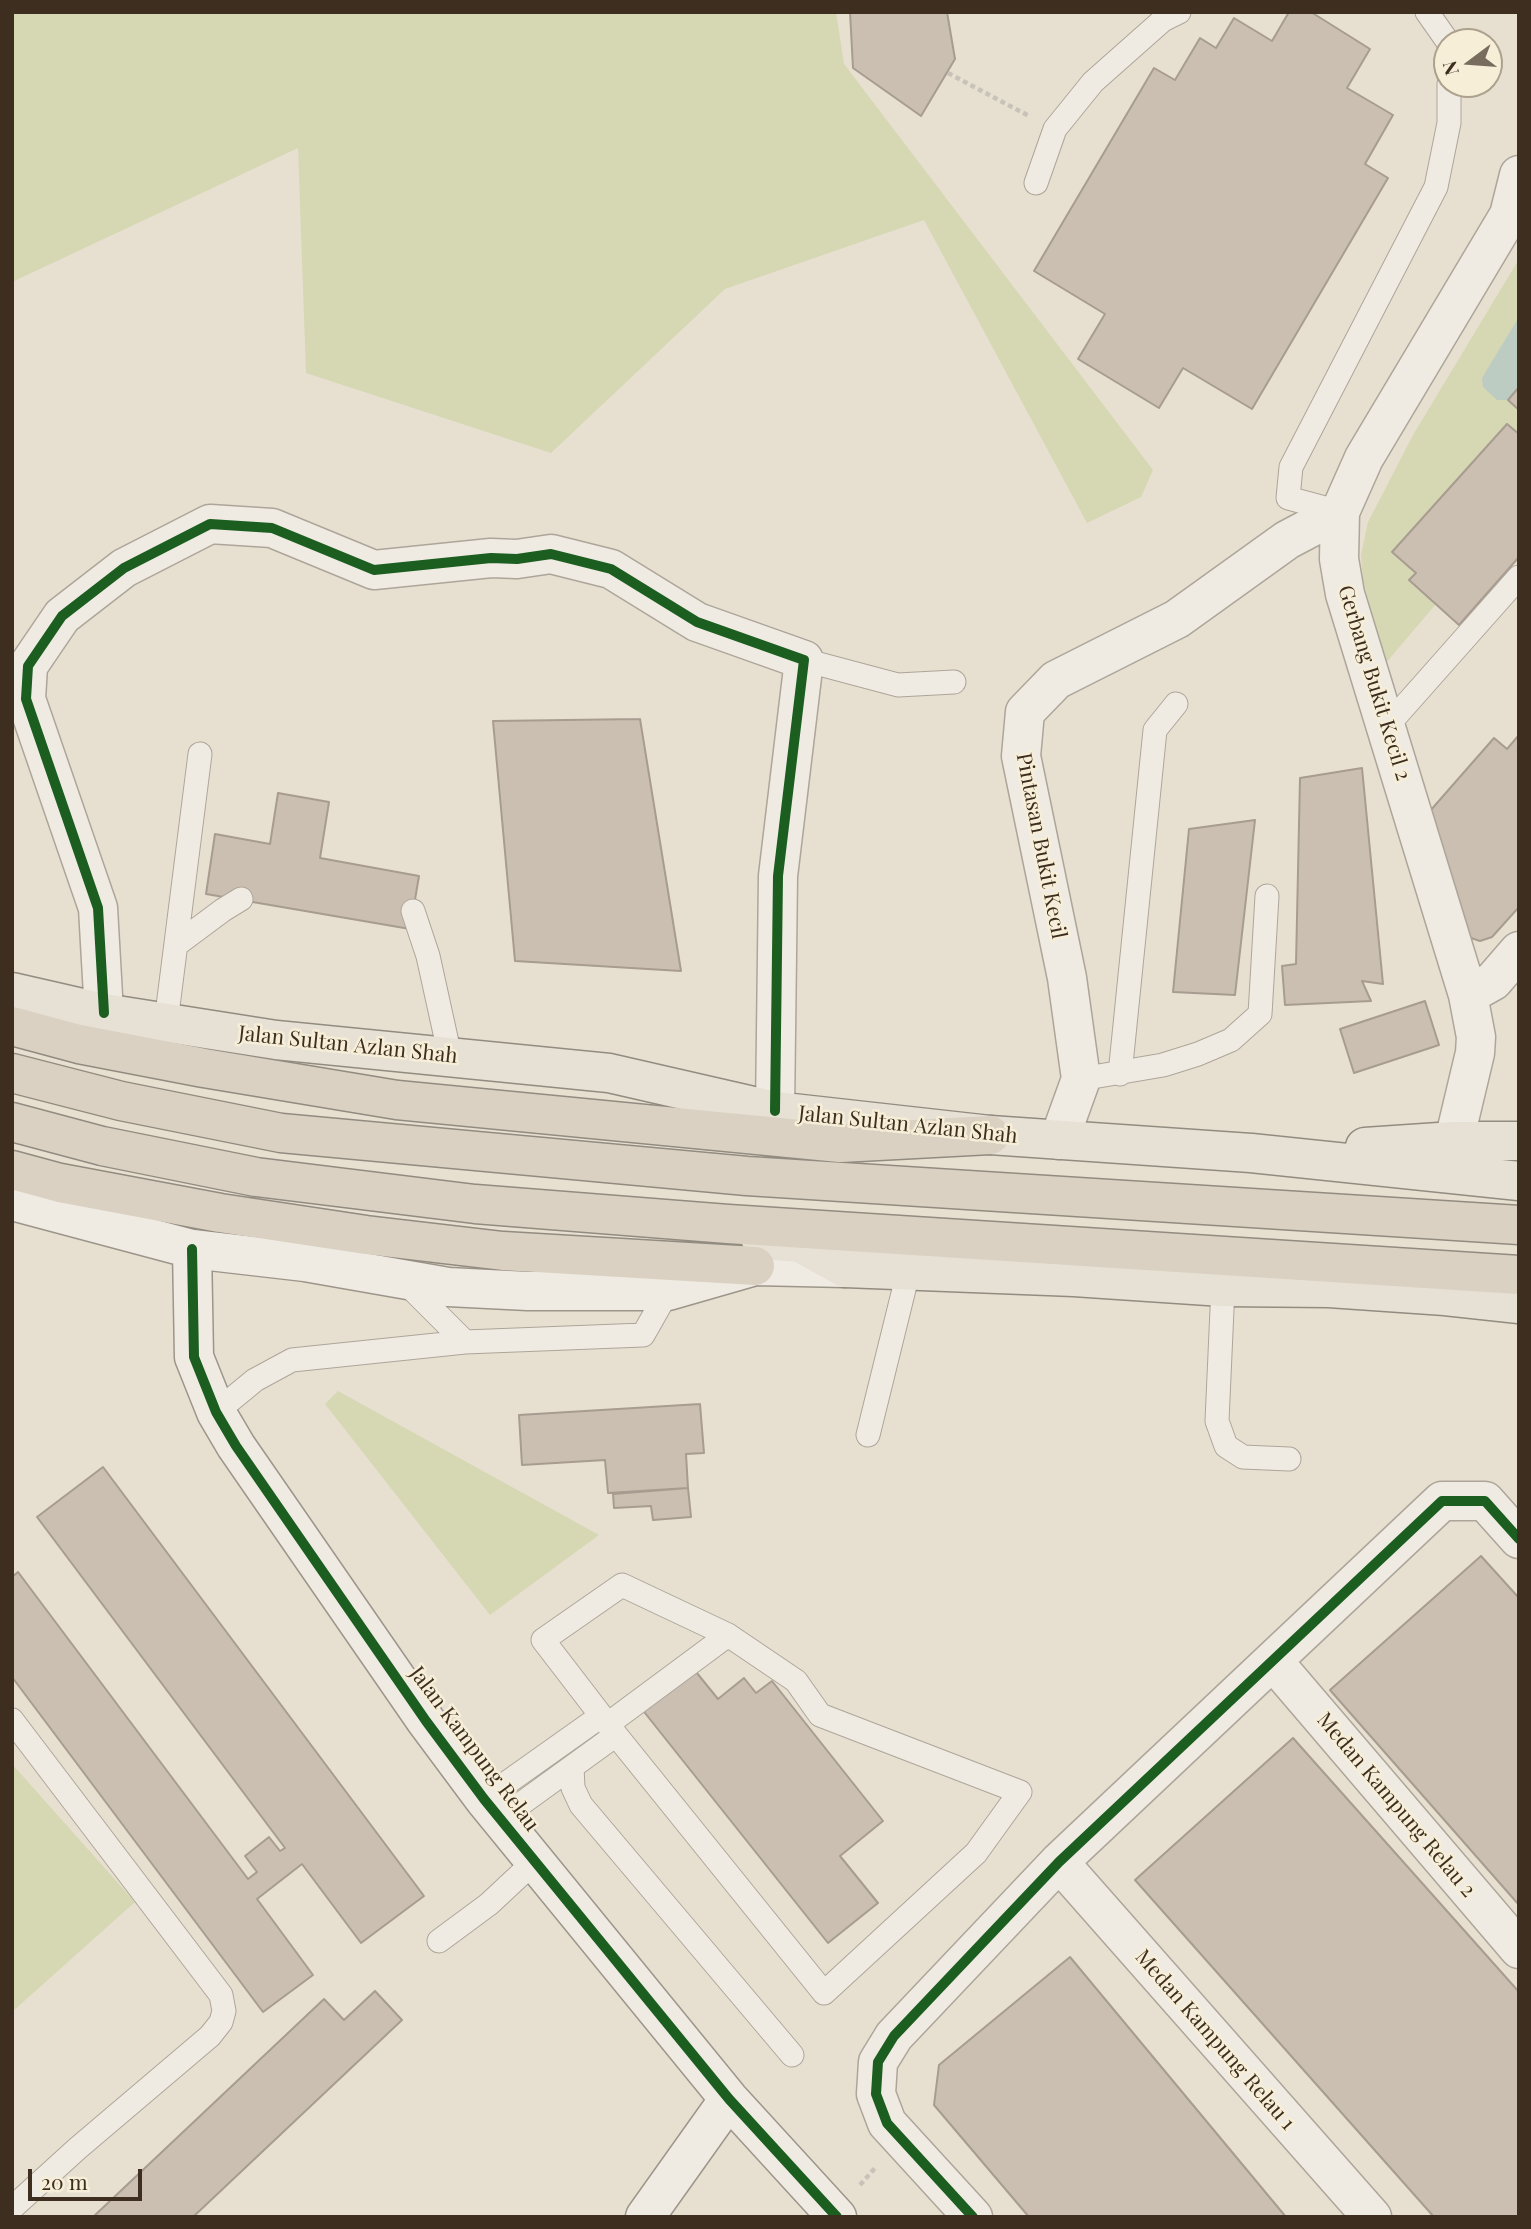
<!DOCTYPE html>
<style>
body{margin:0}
#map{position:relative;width:1531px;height:2229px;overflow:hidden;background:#e7e0d1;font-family:"Playfair Display",serif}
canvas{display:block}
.frame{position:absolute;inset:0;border:14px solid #3d2e20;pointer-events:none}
.north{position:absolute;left:1433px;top:28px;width:70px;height:70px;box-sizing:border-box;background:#f7eed8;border:2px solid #ada18e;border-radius:50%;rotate:254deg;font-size:19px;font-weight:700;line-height:28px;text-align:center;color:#3d2e20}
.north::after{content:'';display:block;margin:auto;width:24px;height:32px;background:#786c5e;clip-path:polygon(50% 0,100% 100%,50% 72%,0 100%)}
.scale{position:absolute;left:28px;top:2169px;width:114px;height:32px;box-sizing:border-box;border:4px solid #3d2e20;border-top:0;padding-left:9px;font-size:21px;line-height:24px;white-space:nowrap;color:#3d2e20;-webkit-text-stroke:5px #f7eed8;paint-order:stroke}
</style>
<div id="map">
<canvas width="1531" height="2229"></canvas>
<div class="frame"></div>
<div class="north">N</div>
<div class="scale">20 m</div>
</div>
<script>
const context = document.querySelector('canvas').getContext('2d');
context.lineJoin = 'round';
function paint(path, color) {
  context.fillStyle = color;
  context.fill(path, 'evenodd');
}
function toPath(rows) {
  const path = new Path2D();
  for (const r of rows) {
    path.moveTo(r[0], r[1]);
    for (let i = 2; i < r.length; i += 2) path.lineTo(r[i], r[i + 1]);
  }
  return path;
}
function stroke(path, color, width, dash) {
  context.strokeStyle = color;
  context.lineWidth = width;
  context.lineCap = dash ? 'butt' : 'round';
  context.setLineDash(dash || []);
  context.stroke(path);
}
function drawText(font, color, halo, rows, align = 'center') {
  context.font = font + ' "Playfair Display",serif';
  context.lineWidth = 5;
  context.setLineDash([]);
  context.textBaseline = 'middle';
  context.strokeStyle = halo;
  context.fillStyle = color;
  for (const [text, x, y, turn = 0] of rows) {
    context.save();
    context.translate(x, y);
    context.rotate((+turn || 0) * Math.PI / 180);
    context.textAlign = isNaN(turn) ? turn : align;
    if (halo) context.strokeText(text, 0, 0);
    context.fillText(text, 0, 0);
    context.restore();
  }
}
const green = toPath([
 [12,12,836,12,844,64,1153,470,1141,497,1087,523,924,220,725,289,551,453,306,373,298,148,12,282],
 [1519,259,1519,387,1508,400,1519,410,1519,434,1507,424,1392,552,1416,573,1409,581,1436,604,1385,664,1363,580,1361,555,1368,522,1413,435],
 [338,1391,599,1535,490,1615,325,1404],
 [12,1764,135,1902,12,2012]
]);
const water = toPath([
 [1519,317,1519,387,1508,400,1497,400,1483,387,1482,378]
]);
const building = toPath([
 [850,12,947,12,955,59,921,116,853,68,850,12],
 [1289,12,1311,12,1370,49,1347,88,1393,115,1365,164,1388,178,1252,409,1183,368,1159,408,1078,359,1105,314,1034,271,1154,68,1175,80,1200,38,1216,48,1234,18,1272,41,1289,12],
 [1519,387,1519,410,1508,400,1519,387],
 [1507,424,1519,434,1519,557,1459,625,1409,580,1416,573,1392,552,1507,424],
 [640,719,681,971,515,961,493,721,640,719],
 [1519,735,1519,907,1492,937,1480,941,1468,937,1430,811,1494,738,1507,749,1519,735],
 [1362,768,1383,984,1362,981,1371,1001,1285,1005,1282,966,1296,964,1300,778,1362,768],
 [278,793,329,802,320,858,419,876,410,929,206,894,215,834,270,844,278,793],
 [1255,820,1235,995,1173,992,1189,829,1255,820],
 [1425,1001,1439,1045,1354,1073,1340,1029,1425,1001],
 [700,1404,704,1453,686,1454,688,1488,608,1493,605,1460,522,1465,519,1415,700,1404],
 [103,1467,424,1896,361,1943,302,1864,257,1899,313,1975,263,2012,12,1677,12,1577,18,1572,248,1879,257,1872,245,1856,269,1837,280,1851,285,1848,37,1517,103,1467],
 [688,1488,691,1517,653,1520,651,1506,614,1508,613,1494,688,1488],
 [1481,1556,1519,1598,1519,1905,1330,1690,1481,1556],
 [692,1667,718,1699,744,1678,756,1693,772,1681,883,1821,840,1856,878,1903,828,1943,641,1708,692,1667],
 [1293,1738,1519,1992,1519,2217,1434,2217,1135,1880,1293,1738],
 [1070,1957,1286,2217,1029,2217,934,2105,939,2065,1070,1957],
 [375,1991,402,2020,193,2217,93,2217,324,1999,344,2020,375,1991]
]);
const path = toPath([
 [948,73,1029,116],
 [860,2185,875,2168]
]);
const lane = toPath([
 [1427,12,1448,42],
 [1036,183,1055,129,1093,82,1163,20,1179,12],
 [1340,512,1288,498,1291,467,1436,187,1449,123,1449,84],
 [804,660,898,685,954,682],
 [1387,726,1519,577],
 [413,911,428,956,450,1056],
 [176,945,223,910,241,899],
 [166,1022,200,754],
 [1120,1074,1155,730,1176,704],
 [1081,1079,1163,1065,1198,1054,1231,1040,1260,1014,1267,896],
 [403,1280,465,1342],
 [1223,1287,1217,1421,1226,1446,1243,1457,1289,1459],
 [216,1412,255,1380,292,1360,465,1342,643,1335,668,1291],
 [868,1435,909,1269],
 [12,1720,221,1995,224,2011,221,2022,210,2036,78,2148,12,2208],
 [608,1724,728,1635,796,1681,820,1715,1020,1792,976,1853,824,1993,616,1735,543,1640,622,1585,728,1635],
 [572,1767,573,1788,581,1805,792,2055],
 [484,1799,601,1716],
 [500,1819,616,1735],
 [439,1941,489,1904,535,1861]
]);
const street = toPath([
 [1468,995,1493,981,1519,951],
 [104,1013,98,908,26,699,28,666,62,616,124,568,210,524,272,528,374,570,491,558,517,559,551,554,611,569,697,622,804,660,778,876,775,1111],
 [1059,1140,1081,1079,1067,978,1021,756,1025,712,1056,680,1177,619,1287,540,1340,512],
 [1454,1141,1475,1053,1476,1037,1468,995,1345,594,1339,559,1340,512,1364,458,1509,215,1519,175],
 [1273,1661,1519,1949],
 [1059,1862,1372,2217],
 [973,2217,887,2123,876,2094,878,2062,894,2036,1059,1862,1442,1501,1485,1501,1519,1539]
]);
const secondary = toPath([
 [12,1201,192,1249,305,1262,448,1287,528,1291,668,1291,755,1266,845,1268],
 [192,1249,194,1357,216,1412,236,1446,426,1721,484,1799,729,2099,837,2217],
 [645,2217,729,2099]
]);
const primary = toPath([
 [12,992,104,1013,276,1040,609,1073,775,1111,990,1135,1251,1153,1519,1181],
 [1365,1147,1454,1141,1519,1141],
 [761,1240,800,1243,845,1268,1074,1277,1223,1287,1329,1288,1445,1296,1519,1304]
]);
const highway = toPath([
 [12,1026,79,1044,204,1068,397,1100,840,1143,990,1135],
 [12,1073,121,1101,281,1133,747,1176,1519,1225],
 [12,1122,102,1146,256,1177,475,1204,728,1224,1519,1275],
 [12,1170,60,1183,220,1213,366,1235,503,1251,755,1266]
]);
const cycleway = toPath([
 [104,1013,98,908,26,699,28,666,62,616,124,568,210,524,272,528,374,570,491,558,517,559,551,554,611,569,697,622,804,660,778,876,775,1111],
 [192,1249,194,1357,216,1412,236,1446,426,1721,484,1799,729,2099,837,2217],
 [973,2217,887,2123,876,2094,878,2062,894,2036,1059,1862,1442,1501,1485,1501,1519,1539]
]);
const streetNames = [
 ["Gerbang Bukit Kecil 2",1374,683,73],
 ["Pintasan Bukit Kecil",1041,846,79],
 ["Jalan Sultan Azlan Shah",348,1045,6],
 ["Jalan Sultan Azlan Shah",908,1125,6],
 ["Jalan Kampung Relau",474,1749,53],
 ["Medan Kampung Relau 2",1396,1805,50],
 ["Medan Kampung Relau 1",1215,2040,49]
];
paint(green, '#d6d7b3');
paint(water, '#bcccc2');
paint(building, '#cbbfb2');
stroke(building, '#a89c90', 2);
stroke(lane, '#ada599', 25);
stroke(street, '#ada599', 41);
stroke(secondary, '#9c958a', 41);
stroke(primary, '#928b80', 41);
stroke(highway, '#928b80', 41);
stroke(path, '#c8c2b9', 4.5, [5, 3.5]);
stroke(lane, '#efebe3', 23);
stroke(street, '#efebe3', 38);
stroke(secondary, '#efebe3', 38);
stroke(primary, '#e6e1d4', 38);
stroke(highway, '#dad1c2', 38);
stroke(cycleway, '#1b5e20', 10);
drawText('21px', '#3d2e20', '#f7eed8', streetNames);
</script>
